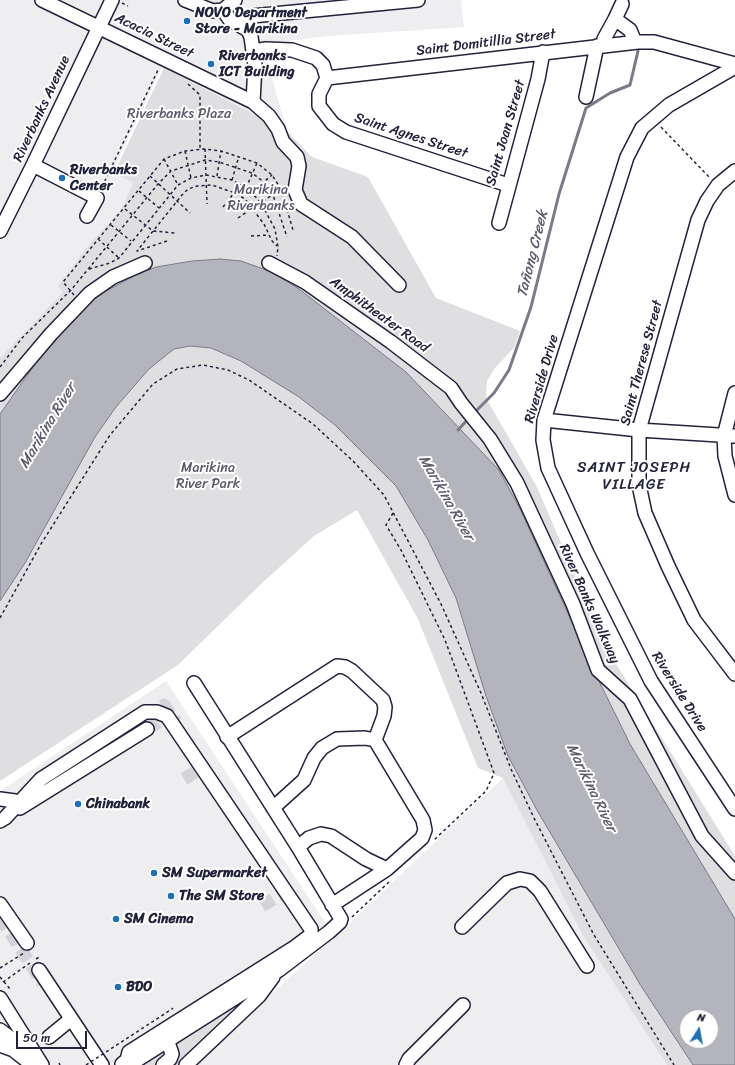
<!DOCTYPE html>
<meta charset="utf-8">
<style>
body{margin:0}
#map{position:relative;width:735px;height:1065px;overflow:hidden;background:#fff;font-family:Sriracha,sans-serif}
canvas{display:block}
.north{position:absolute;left:679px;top:1009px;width:40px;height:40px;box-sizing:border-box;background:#fff;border:1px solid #a7a7b1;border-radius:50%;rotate:11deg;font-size:11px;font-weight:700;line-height:16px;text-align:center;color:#22223b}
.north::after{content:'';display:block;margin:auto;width:14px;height:18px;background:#1f6fb2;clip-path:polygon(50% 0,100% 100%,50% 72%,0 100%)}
.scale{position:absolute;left:16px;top:1031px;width:71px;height:18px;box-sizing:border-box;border:2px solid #22223b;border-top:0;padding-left:5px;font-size:12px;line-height:14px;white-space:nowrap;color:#22223b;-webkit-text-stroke:3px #fff;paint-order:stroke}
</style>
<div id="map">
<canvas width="735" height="1065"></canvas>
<div class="north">N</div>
<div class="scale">50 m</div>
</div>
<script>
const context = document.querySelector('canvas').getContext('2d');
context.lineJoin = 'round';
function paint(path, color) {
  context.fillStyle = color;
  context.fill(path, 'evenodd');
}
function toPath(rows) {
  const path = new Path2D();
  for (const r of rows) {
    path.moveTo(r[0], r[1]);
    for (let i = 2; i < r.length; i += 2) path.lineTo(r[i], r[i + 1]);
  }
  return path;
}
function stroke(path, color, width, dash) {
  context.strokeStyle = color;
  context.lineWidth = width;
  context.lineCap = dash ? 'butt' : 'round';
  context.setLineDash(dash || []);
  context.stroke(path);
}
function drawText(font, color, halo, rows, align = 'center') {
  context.font = font + ' Sriracha,sans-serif';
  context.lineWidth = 4;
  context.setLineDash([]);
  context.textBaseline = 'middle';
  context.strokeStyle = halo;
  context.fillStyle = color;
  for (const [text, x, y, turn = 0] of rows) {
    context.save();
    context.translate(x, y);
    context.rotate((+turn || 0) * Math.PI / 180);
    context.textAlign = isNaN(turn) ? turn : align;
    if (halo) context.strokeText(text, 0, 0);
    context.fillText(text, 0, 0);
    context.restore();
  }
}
const built = toPath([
 [0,0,461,0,464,27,329,36,262,44,287,131,162,67,112,172,133,183,121,210,58,286,63,292,0,358],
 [166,681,328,927,183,1065,32,1065,0,1043,0,791],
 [503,778,583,936,667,1065,192,1065,340,932]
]);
const green = toPath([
 [164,68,287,131,312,157,368,177,436,298,520,331,514,348,495,368,487,381,486,398,537,487,606,648,735,856,735,919,630,744,599,681,521,511,499,470,406,372,299,289,272,272,220,259,192,261,156,267,132,277,97,296,0,414,0,358,63,292,58,286,89,245,121,210,133,183,114,173],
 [190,346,211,348,241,361,299,397,335,425,396,486,428,540,456,598,486,696,508,756,538,812,641,986,693,1065,667,1065,583,936,503,778,478,768,418,619,357,510,314,536,261,584,178,665,0,781,0,601,25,563,95,437,116,407,149,369,174,349],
 [232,1003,235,1007,184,1056,179,1065,142,1065]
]);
const water = toPath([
 [220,259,241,261,272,272,299,289,406,372,499,470,521,511,599,681,630,744,735,919,735,1065,693,1065,641,986,538,812,508,756,486,696,456,598,428,540,396,486,335,425,299,397,241,361,211,348,190,346,174,349,149,369,116,407,95,437,25,563,0,601,0,414,47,347,82,307,97,296,132,277,156,267,192,261,220,259],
 [687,1017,711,1017,711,1041,687,1041,687,1017]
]);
const stream = toPath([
 [474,413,494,393,509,370,531,307,559,194,586,108,610,93,630,85,638,51],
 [458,430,469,418]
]);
const minorTunnel = toPath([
 [146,716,164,705,176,722],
 [147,729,171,714],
 [184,779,205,766],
 [262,906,288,890],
 [0,917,43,983]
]);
const path = toPath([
 [122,3,128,6],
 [188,84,200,95,200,149],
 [661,127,710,178],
 [205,149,207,204],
 [185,151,191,178],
 [164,159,178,185],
 [150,176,190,213],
 [217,176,221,151],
 [232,180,239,156],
 [102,187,158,70],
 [246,188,257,163],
 [139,191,159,208],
 [252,192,272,175],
 [223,207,241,184],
 [125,209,153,231,175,233],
 [238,218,281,189],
 [111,225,131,241],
 [251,236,269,235],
 [98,239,119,258],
 [167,241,137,251,182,195,188,189,197,186,212,185,235,193,245,199,264,224,272,241,277,246],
 [89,269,110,263,119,258,178,185,191,178,206,175,232,180,246,188,252,193,261,203,275,229,278,247,277,256],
 [74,295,63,282,164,159,185,151,205,149,221,151,257,163,272,175,281,189,293,230],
 [0,367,22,338,71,290,158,184,171,171,205,160,219,162,252,173,264,182,273,195,287,237],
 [393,513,386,525,401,550,445,640,494,773,486,791,434,840],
 [0,618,41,544,110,435,153,384,177,369,203,365,228,370,249,380,313,424,353,461,384,495,441,604,481,693,511,769,534,818,594,935,674,1065],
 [352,917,389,882],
 [36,959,41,956],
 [0,968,24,953],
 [0,977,10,989,8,990],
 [3,982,30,963],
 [172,1009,173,1008],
 [59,1063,60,1065]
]);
const minor = toPath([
 [42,0,253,102,269,116,278,129,283,142,297,157,299,166,295,190,301,204,352,237,399,285],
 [185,0,213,11,223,10,235,0],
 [223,10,230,20,248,30,251,37,255,65,253,102],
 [615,19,622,4],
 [239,25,252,16,418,0],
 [604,39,615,19,630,30,635,42],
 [253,51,266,49,292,50,316,58,323,65,327,78],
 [735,67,669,105,642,128,627,157,544,420,543,440,548,468,587,553,651,681,735,809],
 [327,78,638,42,654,42,735,64],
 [327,78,319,94,319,106,333,124,346,132,508,185],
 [586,97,597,46],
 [33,165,97,198,87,216],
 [735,171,718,185,707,201,698,220,639,430,639,485,645,513,668,566,694,620,735,674],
 [499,223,538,79,543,52],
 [0,231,33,165,112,0],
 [269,263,305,282,391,342,451,388,461,403,490,439,517,483,573,604,598,670,630,699,702,836,735,873],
 [735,393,724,436,725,456,735,495],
 [0,394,51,334,90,293,113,277,145,263],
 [544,420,639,430,735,436],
 [227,737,337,666,345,667,352,671,383,700,385,707,384,716,375,740],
 [0,799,15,801],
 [20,808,147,729],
 [273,808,304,780,314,758,322,748,337,739,365,738,375,740,423,820,425,830,422,838,387,869,332,905],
 [0,821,5,818,41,779,145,712,157,712,167,716,311,929,311,935,295,947,129,1052,127,1060],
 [298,847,309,838,321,834,331,836,366,859,387,869],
 [0,904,27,943],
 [462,927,507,883,520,879,530,881,540,891,587,966],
 [39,970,102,1065],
 [0,998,42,1065],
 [0,1030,25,1049],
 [49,1037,71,1019],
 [122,1064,127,1060,134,1062,279,970,329,932,340,922,341,919,298,847,194,683],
 [163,1065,170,1059,172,1054,169,1045],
 [186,1065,259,996,273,977],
 [406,1065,409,1059,463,1005]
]);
const major = toPath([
 [0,1043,14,1048,28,1059,33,1065]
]);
const pathBridge = toPath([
 [86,1065,172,1009]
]);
const markers = [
 [187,21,4,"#1f6fb2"],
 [211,64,4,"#1f6fb2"],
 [62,178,4,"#1f6fb2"],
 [78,804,4,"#1f6fb2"],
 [154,873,4,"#1f6fb2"],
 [171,896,4,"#1f6fb2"],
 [116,919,4,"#1f6fb2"],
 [118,987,4,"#1f6fb2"]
];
const poiNames = [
 ["NOVO Department",195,13],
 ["Store - Marikina",195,29],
 ["Riverbanks",219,56],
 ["ICT Building",219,72],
 ["Riverbanks",70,170],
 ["Center",70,186],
 ["Chinabank",86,804],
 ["SM Supermarket",162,873],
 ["The SM Store",179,896],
 ["SM Cinema",124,919],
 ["BDO",126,987]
];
const streetNames = [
 ["Acacia Street",154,36,26],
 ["Saint Domitillia Street",486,43,-7],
 ["Riverbanks Avenue",42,109,-65],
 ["Saint Joan Street",506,133,-74],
 ["Saint Agnes Street",411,136,18],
 ["Amphitheater Road",379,315,36],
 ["Saint Therese Street",642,363,-75],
 ["Riverside Drive",542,379,-74],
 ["River Banks Walkway",589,604,66],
 ["Riverside Drive",679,692,58]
];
const parkNames = [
 ["Riverbanks Plaza",179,114],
 ["Marikina",261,190],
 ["Riverbanks",261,206],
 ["Marikina",208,468],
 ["River Park",208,484]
];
const waterNames = [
 ["Tañong Creek",533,254,-76],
 ["Marikina River",48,426,-59],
 ["Marikina River",446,498,60],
 ["Marikina River",591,788,64]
];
const neighbourhoodNames = [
 ["SAINT JOSEPH",634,468],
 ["VILLAGE",634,485]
];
paint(built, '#eeeef1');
paint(green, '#dfdfe2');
paint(water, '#b4b4bc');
stroke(water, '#7a7a88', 1);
stroke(stream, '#7a7a88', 3);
stroke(minorTunnel, '#d3d3d8', 13, [13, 6]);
stroke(minor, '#22223b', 16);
stroke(major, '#22223b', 20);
stroke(path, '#22223b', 1.5, [3, 3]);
stroke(minor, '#fff', 13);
stroke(major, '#fff', 17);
stroke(pathBridge, '#22223b', 1.5, [3, 3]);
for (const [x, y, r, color] of markers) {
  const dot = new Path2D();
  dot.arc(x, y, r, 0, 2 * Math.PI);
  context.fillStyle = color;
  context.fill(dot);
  stroke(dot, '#fff', 1.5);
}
drawText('bold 14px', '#22223b', '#fff', poiNames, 'left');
drawText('14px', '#22223b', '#fff', streetNames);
drawText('14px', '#5b5b6d', '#fff', parkNames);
drawText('italic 15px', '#5c5c6f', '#fff', waterNames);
context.letterSpacing = '1px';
drawText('15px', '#22223b', '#fff', neighbourhoodNames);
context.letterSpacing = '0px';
</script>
